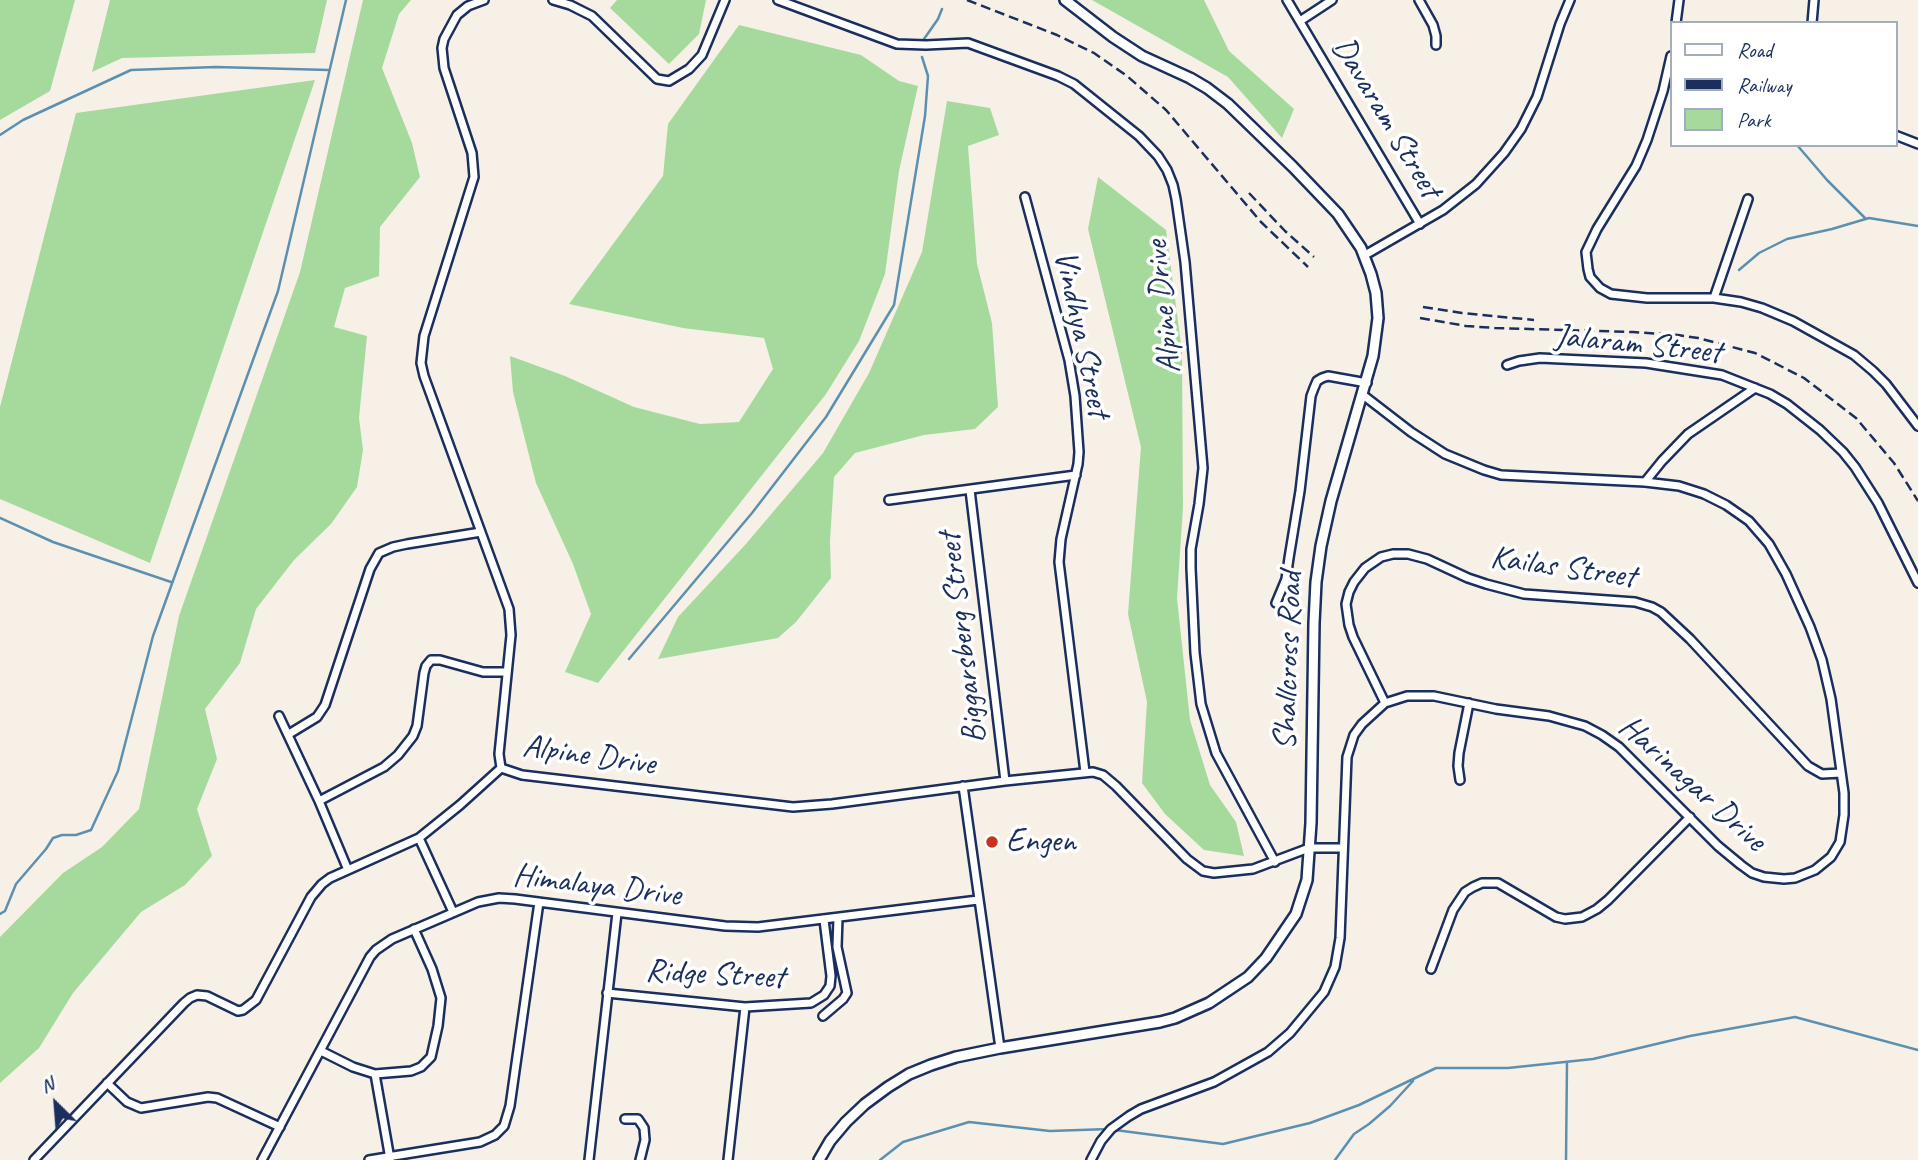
<!DOCTYPE html>
<style>
body{margin:0}
#map{position:relative;width:1918px;height:1160px;overflow:hidden;background:#f7f0e7;font-family:Caveat,sans-serif}
canvas{display:block}
.legend{position:absolute;left:1670px;top:21px;width:228px;height:126px;box-sizing:border-box;background:#fff;border:2px solid #a4acbf;margin:0;padding:9px 12px;list-style:none;font-size:21px;color:#1b2f5e}
.legend li{display:flex;align-items:center;gap:14px;height:35px}
.legend b{width:35px;border:2px solid #a4acbf}
.north{position:absolute;left:21px;top:1069px;width:70px;height:70px;-webkit-text-stroke:5px #fff;paint-order:stroke;rotate:335deg;font-size:19px;font-weight:700;line-height:28px;text-align:center;color:#1b2f5e}
.north::after{content:'';display:block;margin:auto;width:24px;height:32px;background:#1b2f5e;clip-path:polygon(50% 0,100% 100%,50% 72%,0 100%)}
</style>
<div id="map">
<canvas width="1918" height="1160"></canvas>
<ul class="legend">
<li><b style="height:9px;background:#fff"></b>Road</li>
<li><b style="height:9px;background:#1b2f5e"></b>Railway</li>
<li><b style="height:19px;background:#a6da9c"></b>Park</li>
</ul>
<div class="north">N</div>
</div>
<script>
const context = document.querySelector('canvas').getContext('2d');
context.lineJoin = 'round';
function paint(path, color) {
  context.fillStyle = color;
  context.fill(path, 'evenodd');
}
function toPath(rows) {
  const path = new Path2D();
  for (const r of rows) {
    path.moveTo(r[0], r[1]);
    for (let i = 2; i < r.length; i += 2) path.lineTo(r[i], r[i + 1]);
  }
  return path;
}
function stroke(path, color, width, dash) {
  context.strokeStyle = color;
  context.lineWidth = width;
  context.lineCap = dash ? 'butt' : 'round';
  context.setLineDash(dash || []);
  context.stroke(path);
}
function drawText(font, color, halo, rows, align = 'center') {
  context.font = font + ' Caveat,sans-serif';
  context.lineWidth = 7;
  context.setLineDash([]);
  context.textBaseline = 'middle';
  context.strokeStyle = halo;
  context.fillStyle = color;
  for (const [text, x, y, turn = 0] of rows) {
    context.save();
    context.translate(x, y);
    context.rotate((+turn || 0) * Math.PI / 180);
    context.textAlign = isNaN(turn) ? turn : align;
    if (halo) context.strokeText(text, 0, 0);
    context.fillText(text, 0, 0);
    context.restore();
  }
}
const green = toPath([
 [0,0,75,0,50,91,0,120],
 [110,0,327,0,315,53,122,58,92,72],
 [363,0,411,0,399,14,382,68,412,143,420,177,380,227,379,276,345,288,334,327,367,336,359,418,363,450,357,487,331,524,294,560,256,609,240,663,205,709,217,759,197,809,212,856,185,885,141,912,73,993,39,1048,0,1083,0,937,63,873,102,847,139,809,179,616,300,272],
 [617,0,706,0,699,34,669,64,610,8],
 [1092,0,1204,0,1229,51,1294,109,1282,138,1228,77],
 [739,25,861,55,899,81,918,86,899,171,885,274,859,341,826,394,598,683,565,672,591,614,573,564,536,483,513,392,510,356,565,376,634,407,700,424,739,422,773,369,764,338,683,328,569,304,663,176,668,124],
 [315,80,150,563,0,499,0,407,76,113],
 [947,101,990,108,999,135,968,146,977,264,992,323,998,407,975,429,924,435,855,453,834,477,830,541,831,578,796,622,778,638,658,659,678,617,745,545,823,453,869,373,922,252],
 [1098,177,1166,230,1182,352,1183,507,1177,598,1190,720,1210,785,1236,822,1244,856,1204,850,1165,814,1142,783,1147,702,1128,614,1141,447,1088,229]
]);
const stream = toPath([
 [924,39,938,19,942,9],
 [0,135,23,120,131,70,216,67,329,70],
 [1797,145,1827,180,1866,219],
 [1739,270,1759,253,1787,239,1832,229,1869,218,1918,226],
 [0,518,53,542,171,582],
 [629,659,752,513,826,417,894,305,925,116,928,76,922,57],
 [0,914,5,911,16,884,46,849,53,838,62,835,76,835,91,830,118,771,153,636,278,291,346,0],
 [1115,1130,1223,1144,1310,1123,1359,1105,1436,1068,1508,1068,1593,1059,1690,1036,1795,1017,1918,1050],
 [880,1160,903,1142,969,1122,1050,1131,1109,1129],
 [1335,1160,1354,1134,1369,1124,1390,1106,1413,1081],
 [1566,1160,1567,1062]
]);
const minor = toPath([
 [484,0,468,6,457,15,444,39,442,48,444,68,472,153,474,177,424,336,421,363,424,376,509,609,511,635,499,754,501,768],
 [553,0,570,5,592,16,657,79,669,81,689,69,702,55,725,0],
 [778,0,897,44,926,45,968,43,1058,76,1074,84,1139,136,1158,156,1167,170,1173,185,1176,199,1185,262,1203,468,1199,504,1191,549,1191,568,1195,653,1201,704,1216,753,1275,862],
 [1287,0,1420,224],
 [1419,0,1433,25,1436,36,1436,45],
 [1300,21,1332,0],
 [1676,23,1679,0],
 [1812,23,1814,0],
 [1671,56,1663,91,1647,140,1636,166,1597,229,1586,252,1588,269,1590,277,1600,288,1611,294,1647,298,1714,298,1741,302,1762,308,1793,321,1854,355,1873,371,1886,384,1918,426],
 [1895,135,1918,144],
 [1025,197,1069,360,1075,396,1079,452,1078,464,1061,539,1059,562,1085,772],
 [1365,255,1443,210,1476,184,1504,153,1521,129,1537,97,1560,24,1570,0],
 [1714,298,1748,199],
 [1507,365,1519,361,1540,358,1646,363,1722,375,1770,394,1787,404,1820,430,1843,452,1855,467,1878,503,1918,583],
 [1645,482,1662,461,1688,434,1755,388],
 [970,490,1005,781],
 [889,500,1076,475],
 [1276,603,1286,579,1289,558,1300,491,1311,396,1314,388,1317,381,1322,378,1328,376,1367,383],
 [1385,703,1353,637,1349,625,1346,604,1349,592,1354,582,1365,568,1381,557,1393,554,1408,554,1427,559,1468,578,1486,584,1524,594,1635,602,1652,607,1661,612,1690,639,1808,766,1822,774,1841,773],
 [279,716,319,801,348,870],
 [289,734,317,717,325,705,370,569,379,553,393,547,407,544,481,532],
 [501,768,522,775,793,807,832,804,1005,781,1093,772,1103,775,1116,786,1187,859,1203,871,1214,873,1253,869,1309,848,1343,848],
 [1460,780,1458,766,1459,753,1469,703],
 [963,786,1000,1048],
 [319,801,384,767,398,755,413,736,417,726,424,673,426,666,431,660,440,660,483,672,507,672],
 [419,838,453,912],
 [1431,969,1453,910,1465,892,1473,887,1482,883,1498,883,1556,917,1565,919,1582,917,1597,909,1608,900,1690,817],
 [607,993,745,1007,811,1003,824,995,830,986,831,976,824,920],
 [823,1016,843,999,847,993,837,947,838,918],
 [321,1051,353,1067,375,1074,411,1071,421,1067,431,1057,438,1026,441,998,432,969,414,929],
 [375,1074,390,1159],
 [107,1083,127,1102,141,1108,208,1097,217,1098,280,1127],
 [625,1119,638,1119,644,1128,645,1140,640,1160],
 [34,1160,184,1003,190,998,197,995,207,996,238,1011,243,1010,256,1000,311,897,322,884,330,878,419,838,460,805,501,768],
 [262,1160,370,957,376,950,392,939,478,902,499,898,515,899,725,926,758,927,978,900],
 [369,1160,480,1142,495,1135,504,1126,510,1106,539,902],
 [589,1160,617,913],
 [728,1160,745,1007],
 [1091,1160,1101,1141,1111,1129,1129,1116,1141,1109,1214,1082,1268,1052,1290,1033,1324,992,1335,967,1340,938,1347,757,1354,735,1362,724,1385,703,1407,696,1434,696,1496,709,1549,716,1585,726,1602,735,1619,747,1718,846,1741,865,1752,873,1764,877,1784,879,1795,878,1815,870,1831,857,1840,842,1844,815,1844,793,1831,699,1822,660,1810,627,1786,574,1769,544,1749,521,1726,505,1704,494,1679,486,1645,482,1501,475,1484,470,1445,454,1411,432,1363,395]
]);
const tertiary = toPath([
 [819,1160,830,1141,846,1122,865,1104,888,1087,909,1074,931,1065,956,1057,1000,1048,1160,1022,1175,1018,1209,1003,1248,977,1266,958,1296,914,1307,880,1311,823,1314,623,1316,582,1321,546,1331,501,1373,356,1378,318,1376,293,1371,274,1361,248,1338,214,1293,167,1228,104,1207,88,1190,78,1142,56,1113,37,1065,0]
]);
const rail = toPath([
 [967,0,1057,35,1094,53,1127,76,1166,110,1261,222,1308,267],
 [1249,193,1285,231,1314,257],
 [1423,307,1462,313,1534,320],
 [1420,318,1466,326,1495,328,1633,332,1678,335,1698,338,1755,353,1804,378,1856,418,1894,463,1918,501]
]);
const markers = [
 [992,842,7,"#c8321e"]
];
const streetNames = [
 ["Davaram Street",1386,118,59],
 ["Alpine Drive",1164,307,-96],
 ["Vindhya Street",1081,334,78],
 ["Jalaram Street",1638,345,6],
 ["Kailas Street",1563,568,8],
 ["Biggarsberg Street",963,638,-97],
 ["Shallcross Road",1289,661,-88],
 ["Alpine Drive",589,756,8],
 ["Harinagar Drive",1692,784,42],
 ["Himalaya Drive",597,886,7],
 ["Ridge Street",715,975,3]
];
const poiNames = [
 ["Engen",1006,842]
];
paint(green, '#a6da9c');
stroke(stream, '#5c90b1', 2.5);
stroke(minor, '#1b2f5e', 12);
stroke(tertiary, '#1b2f5e', 14);
stroke(minor, '#fff', 7);
stroke(tertiary, '#fff', 9);
stroke(rail, '#1b2f5e', 2.5, [10, 5]);
for (const [x, y, r, color] of markers) {
  const dot = new Path2D();
  dot.arc(x, y, r, 0, 2 * Math.PI);
  context.fillStyle = color;
  context.fill(dot);
  stroke(dot, '#fff', 2.5);
}
drawText('33px', '#1b2f5e', '#fff', streetNames);
drawText('33px', '#1b2f5e', '#fff', poiNames, 'left');
</script>
